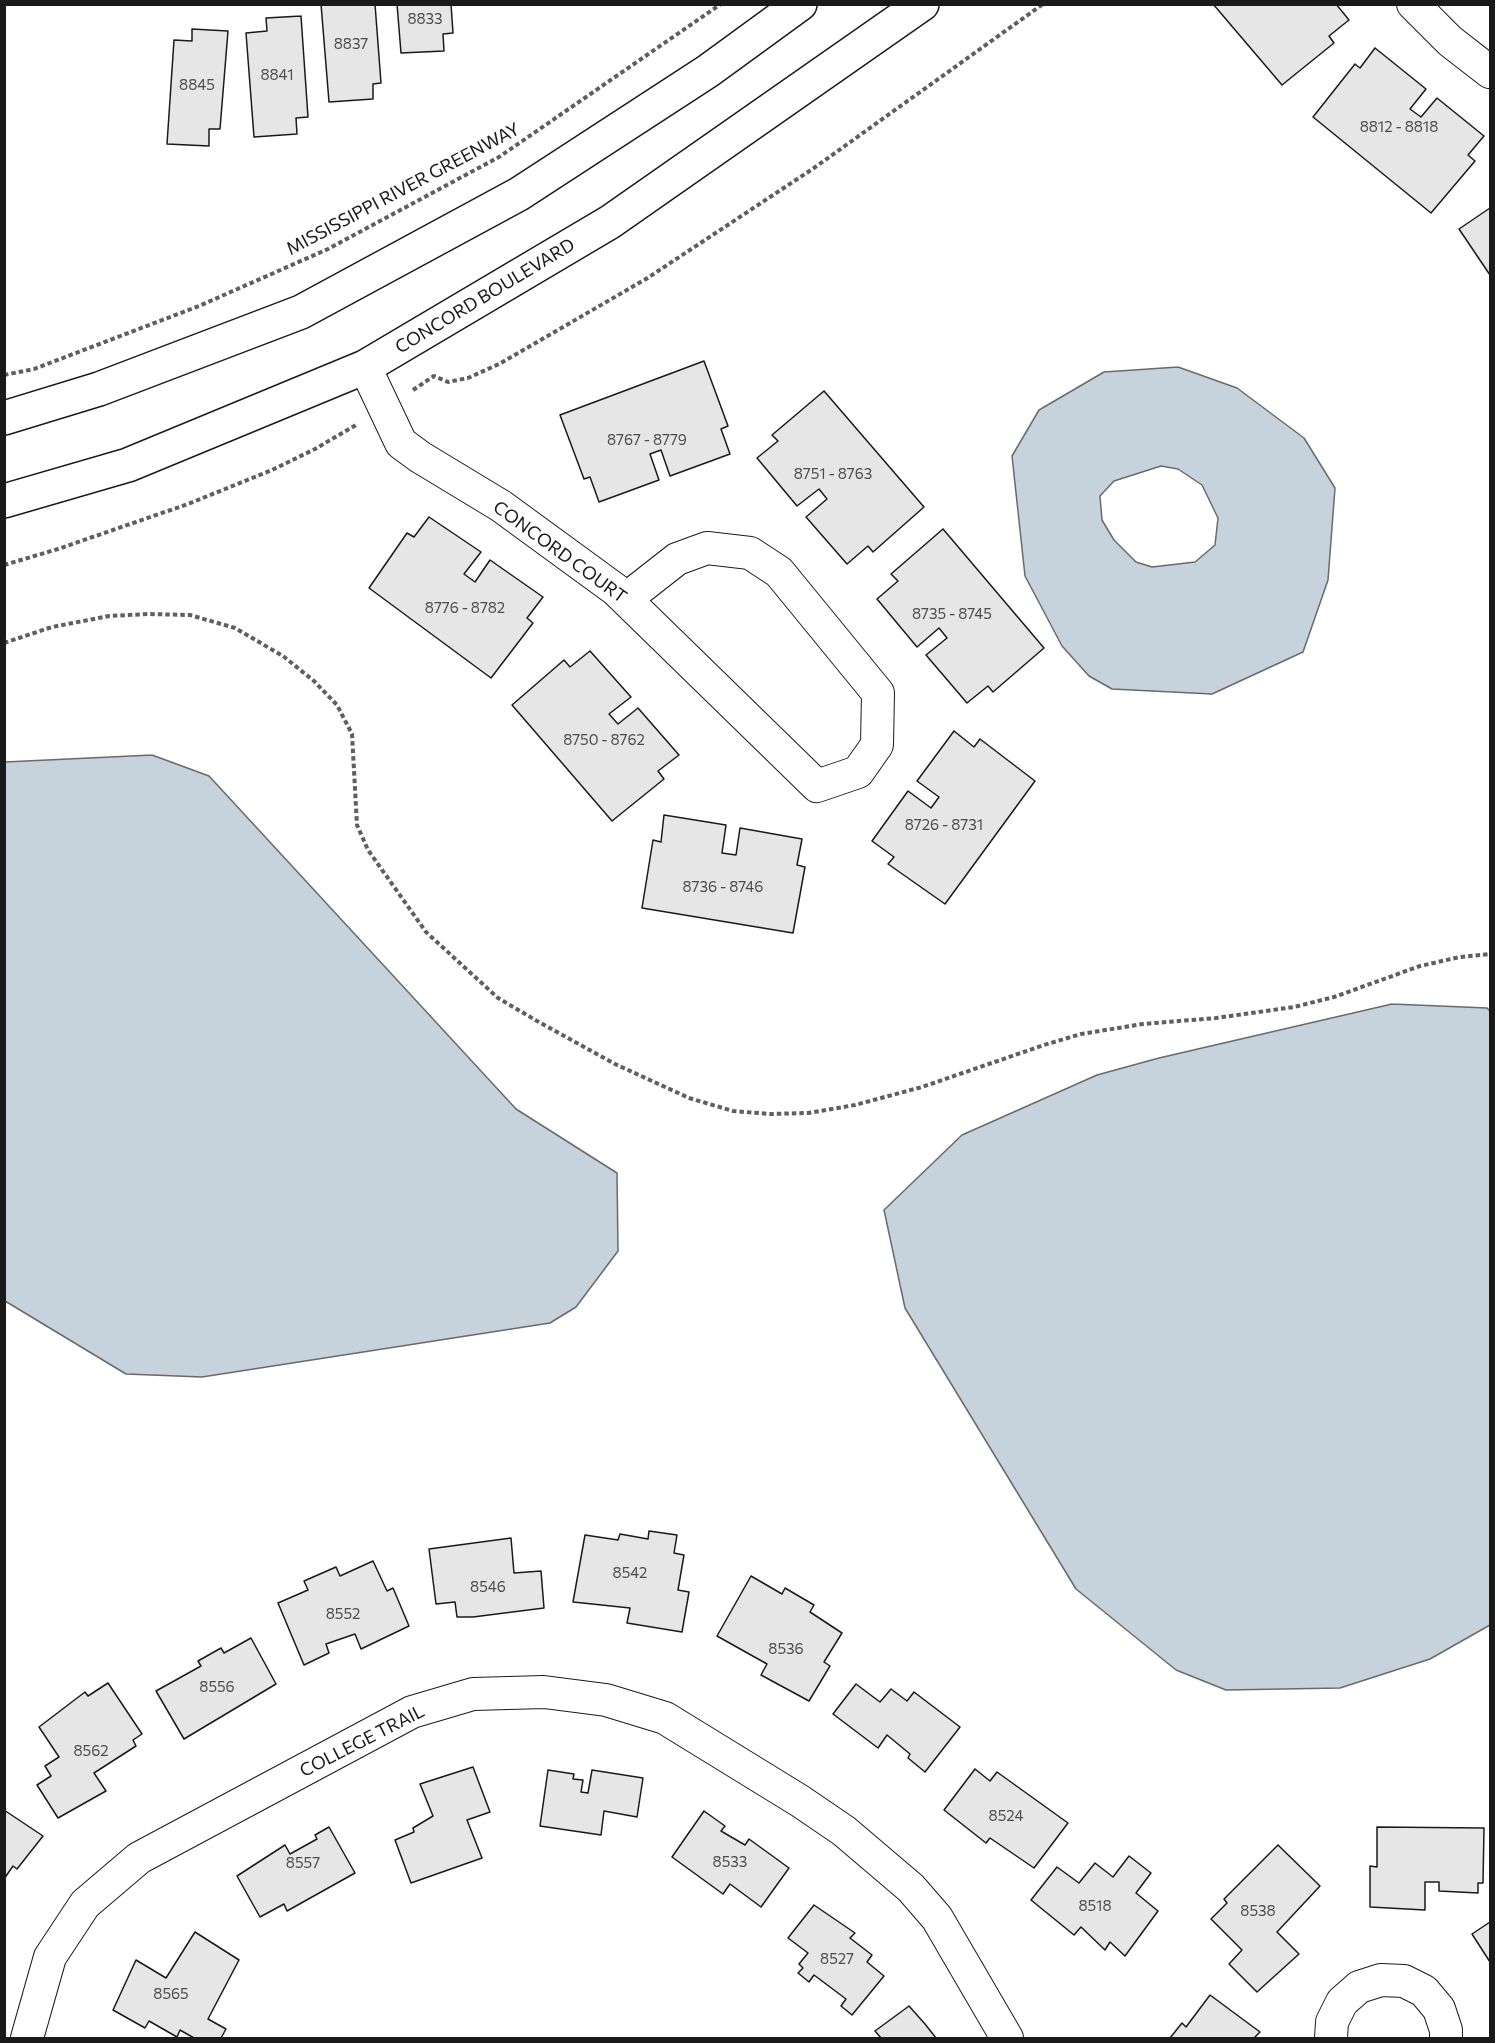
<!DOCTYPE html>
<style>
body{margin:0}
#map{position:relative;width:1495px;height:2043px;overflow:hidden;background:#fff;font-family:Commissioner,sans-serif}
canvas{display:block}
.frame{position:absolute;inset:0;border:6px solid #1a1a1a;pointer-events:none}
</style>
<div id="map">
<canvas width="1495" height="2043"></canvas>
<div class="frame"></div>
</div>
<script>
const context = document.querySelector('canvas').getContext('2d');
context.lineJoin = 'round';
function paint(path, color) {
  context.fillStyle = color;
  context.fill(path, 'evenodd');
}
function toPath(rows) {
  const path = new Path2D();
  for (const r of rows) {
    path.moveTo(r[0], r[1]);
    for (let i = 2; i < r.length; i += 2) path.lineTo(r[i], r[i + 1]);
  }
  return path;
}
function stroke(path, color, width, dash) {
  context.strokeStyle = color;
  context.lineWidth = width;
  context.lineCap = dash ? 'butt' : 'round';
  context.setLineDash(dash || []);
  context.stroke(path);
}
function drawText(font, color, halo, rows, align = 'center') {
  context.font = font + ' Commissioner,sans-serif';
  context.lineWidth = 4.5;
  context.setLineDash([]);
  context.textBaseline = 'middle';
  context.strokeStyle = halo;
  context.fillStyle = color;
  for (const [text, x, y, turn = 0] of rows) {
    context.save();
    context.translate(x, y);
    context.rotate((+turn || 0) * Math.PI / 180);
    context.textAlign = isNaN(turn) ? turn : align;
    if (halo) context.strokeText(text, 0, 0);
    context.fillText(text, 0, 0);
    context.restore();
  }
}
const water = toPath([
 [1178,367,1237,388,1304,438,1335,488,1328,580,1303,652,1212,694,1112,689,1089,676,1062,646,1025,576,1012,456,1039,410,1104,372,1178,367],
 [1161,466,1178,469,1202,485,1218,518,1215,545,1195,562,1152,567,1136,562,1114,540,1102,520,1100,496,1114,481,1161,466],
 [152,755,209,776,516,1109,617,1173,618,1251,576,1307,550,1323,202,1377,126,1374,5,1301,5,762,152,755],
 [1392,1004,1487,1008,1490,1011,1490,1625,1430,1659,1340,1688,1226,1690,1176,1670,1076,1589,905,1308,884,1210,962,1135,1097,1075,1159,1058,1392,1004]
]);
const building = toPath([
 [321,4,375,4,381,83,373,84,373,99,329,102,321,4],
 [397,4,451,4,453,33,443,34,444,51,401,53,397,4],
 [1213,4,1336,4,1349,20,1329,36,1334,43,1282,85,1213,4],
 [301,16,308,117,296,118,297,134,254,137,246,33,267,31,266,18,301,16],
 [192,29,228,31,220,129,209,129,209,146,167,144,174,40,192,41,192,29],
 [1375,48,1426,89,1410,109,1421,117,1437,98,1484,136,1468,155,1475,161,1431,213,1313,117,1355,64,1360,68,1375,48],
 [1490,208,1490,275,1459,229,1490,208],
 [704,361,728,426,721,429,730,454,670,476,661,450,650,454,659,480,599,502,590,477,584,479,560,415,704,361],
 [824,391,924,507,873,552,868,546,847,564,806,517,827,499,819,489,797,506,757,458,778,441,772,435,824,391],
 [429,517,481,552,464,574,475,582,490,560,543,597,527,618,533,623,491,678,369,588,407,533,414,537,429,517],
 [943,529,1044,648,993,692,988,686,967,703,926,655,947,638,939,628,917,647,877,599,898,581,891,574,943,529],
 [590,651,631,697,609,714,618,724,638,708,679,755,658,771,664,779,612,821,512,705,564,660,570,667,590,651],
 [954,731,974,747,980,739,1035,781,945,904,888,864,894,857,872,841,908,791,931,808,939,797,917,781,954,731],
 [664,815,726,825,722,853,736,855,740,828,802,839,797,865,805,867,793,933,642,908,653,840,661,842,664,815],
 [649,1531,677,1535,674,1553,684,1555,678,1590,689,1592,682,1632,627,1623,630,1608,573,1602,585,1535,618,1540,620,1534,648,1539,649,1531],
 [511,1538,514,1573,541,1571,544,1608,473,1617,457,1617,455,1602,436,1604,429,1549,511,1538],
 [373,1561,387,1591,393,1588,409,1626,361,1649,355,1634,326,1644,329,1653,304,1665,278,1603,308,1590,304,1581,336,1567,340,1576,373,1561],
 [751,1576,782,1594,785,1588,814,1605,810,1612,842,1633,824,1662,830,1666,809,1701,761,1675,767,1664,717,1636,751,1576],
 [251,1638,276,1684,184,1739,156,1691,201,1666,198,1661,221,1648,224,1653,251,1638],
 [108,1683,142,1734,133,1740,136,1746,94,1773,106,1791,58,1818,37,1785,51,1776,45,1766,59,1757,39,1727,85,1692,88,1696,108,1683],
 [856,1684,880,1702,891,1689,907,1701,914,1692,960,1727,925,1772,908,1758,910,1754,887,1735,878,1748,833,1714,856,1684],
 [473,1767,490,1812,467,1820,482,1858,411,1883,395,1840,414,1832,413,1828,433,1816,420,1784,473,1767],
 [975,1769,990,1781,997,1772,1068,1823,1034,1868,990,1838,986,1843,944,1810,975,1769],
 [548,1770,574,1774,573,1779,583,1780,581,1792,588,1793,592,1770,643,1778,637,1817,604,1811,601,1835,540,1826,548,1770],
 [4,1810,43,1836,17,1869,13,1866,4,1879,4,1810],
 [704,1811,725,1826,721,1831,745,1845,749,1839,789,1868,761,1907,730,1884,723,1894,672,1857,704,1811],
 [329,1827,355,1873,287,1911,284,1904,260,1917,237,1876,285,1845,290,1854,317,1839,315,1835,329,1827],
 [1377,1827,1484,1828,1483,1883,1478,1883,1478,1893,1439,1891,1439,1882,1425,1882,1425,1910,1370,1907,1370,1866,1377,1867,1377,1827],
 [1278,1845,1320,1886,1277,1932,1299,1954,1257,1992,1229,1964,1242,1950,1211,1919,1227,1903,1224,1899,1278,1845],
 [1129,1856,1151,1873,1136,1893,1158,1911,1125,1956,1110,1942,1105,1950,1081,1927,1074,1935,1031,1900,1057,1867,1079,1883,1095,1863,1113,1877,1129,1856],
 [814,1905,855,1933,850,1938,872,1955,867,1962,884,1976,852,2015,841,2006,846,1999,814,1975,809,1982,798,1973,803,1968,799,1964,808,1953,788,1938,814,1905],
 [1490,1922,1490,1962,1472,1934,1490,1922],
 [195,1932,239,1960,208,2019,226,2029,221,2038,194,2038,180,2030,177,2037,149,2021,145,2028,113,2010,136,1960,166,1978,195,1932],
 [1210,1995,1260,2032,1254,2038,1170,2038,1182,2023,1186,2027,1210,1995],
 [909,2006,925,2024,936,2038,881,2038,875,2031,909,2006]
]);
const path = toPath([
 [4,375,34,369,199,306,328,249,499,157,721,4],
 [413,390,434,376,448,382,468,378,499,364,646,279,814,168,1043,4],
 [4,565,58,549,188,504,272,470,315,449,356,425],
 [4,643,52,627,109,616,148,614,190,615,235,628,283,656,314,681,337,705,352,734,357,825,368,850,426,932,498,998,537,1021,615,1064,689,1098,733,1111,770,1114,808,1113,855,1105,922,1087,1044,1045,1081,1034,1143,1024,1216,1018,1294,1007,1334,997,1420,966,1460,957,1490,954]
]);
const street = toPath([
 [1413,4,1450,41,1490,72],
 [365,367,401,443,420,457,501,506,616,590,817,786,858,772,877,745,878,693,779,572,750,553,707,548,677,559,626,599],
 [27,2038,50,1957,85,1904,139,1858,412,1712,473,1694,544,1692,606,1700,665,1718,800,1801,844,1831,911,1888,937,1918,1007,2038],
 [1331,2038,1332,2022,1342,2002,1359,1987,1381,1980,1404,1981,1424,1991,1439,2009,1446,2030,1446,2038]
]);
const primary = toPath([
 [4,418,99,389,301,312,519,194,708,71,800,4],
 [4,501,128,465,365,367,610,222,922,4]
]);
const numberNames = [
 ["8833",425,19],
 ["8837",351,44],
 ["8841",277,75],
 ["8845",197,85],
 ["8812 - 8818",1399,127],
 ["8767 - 8779",647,440],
 ["8751 - 8763",833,474],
 ["8776 - 8782",465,608],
 ["8735 - 8745",952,614],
 ["8750 - 8762",604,740],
 ["8726 - 8731",944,825],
 ["8736 - 8746",723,887],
 ["8542",630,1573],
 ["8546",488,1587],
 ["8552",343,1614],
 ["8536",786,1649],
 ["8556",217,1687],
 ["8562",91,1751],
 ["8524",1006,1816],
 ["8533",730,1862],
 ["8557",303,1863],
 ["8518",1095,1906],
 ["8538",1258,1911],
 ["8527",837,1959],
 ["8565",171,1994]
];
const streetNames = [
 ["MISSISSIPPI RIVER GREENWAY",403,189,-28],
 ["CONCORD BOULEVARD",485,296,-31],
 ["CONCORD COURT",560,552,36],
 ["COLLEGE TRAIL",362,1741,-27]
];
paint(water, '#c6d2dc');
stroke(water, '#6a6a6a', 1.5);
paint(building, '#e6e6e6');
stroke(building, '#1a1a1a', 1.5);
stroke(street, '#1a1a1a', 34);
stroke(primary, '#1a1a1a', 36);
stroke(path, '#5f5f5f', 4, [4.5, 3]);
stroke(street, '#fff', 32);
stroke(primary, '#fff', 33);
drawText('15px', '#4d4d4d', null, numberNames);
drawText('18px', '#1a1a1a', '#fff', streetNames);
</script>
